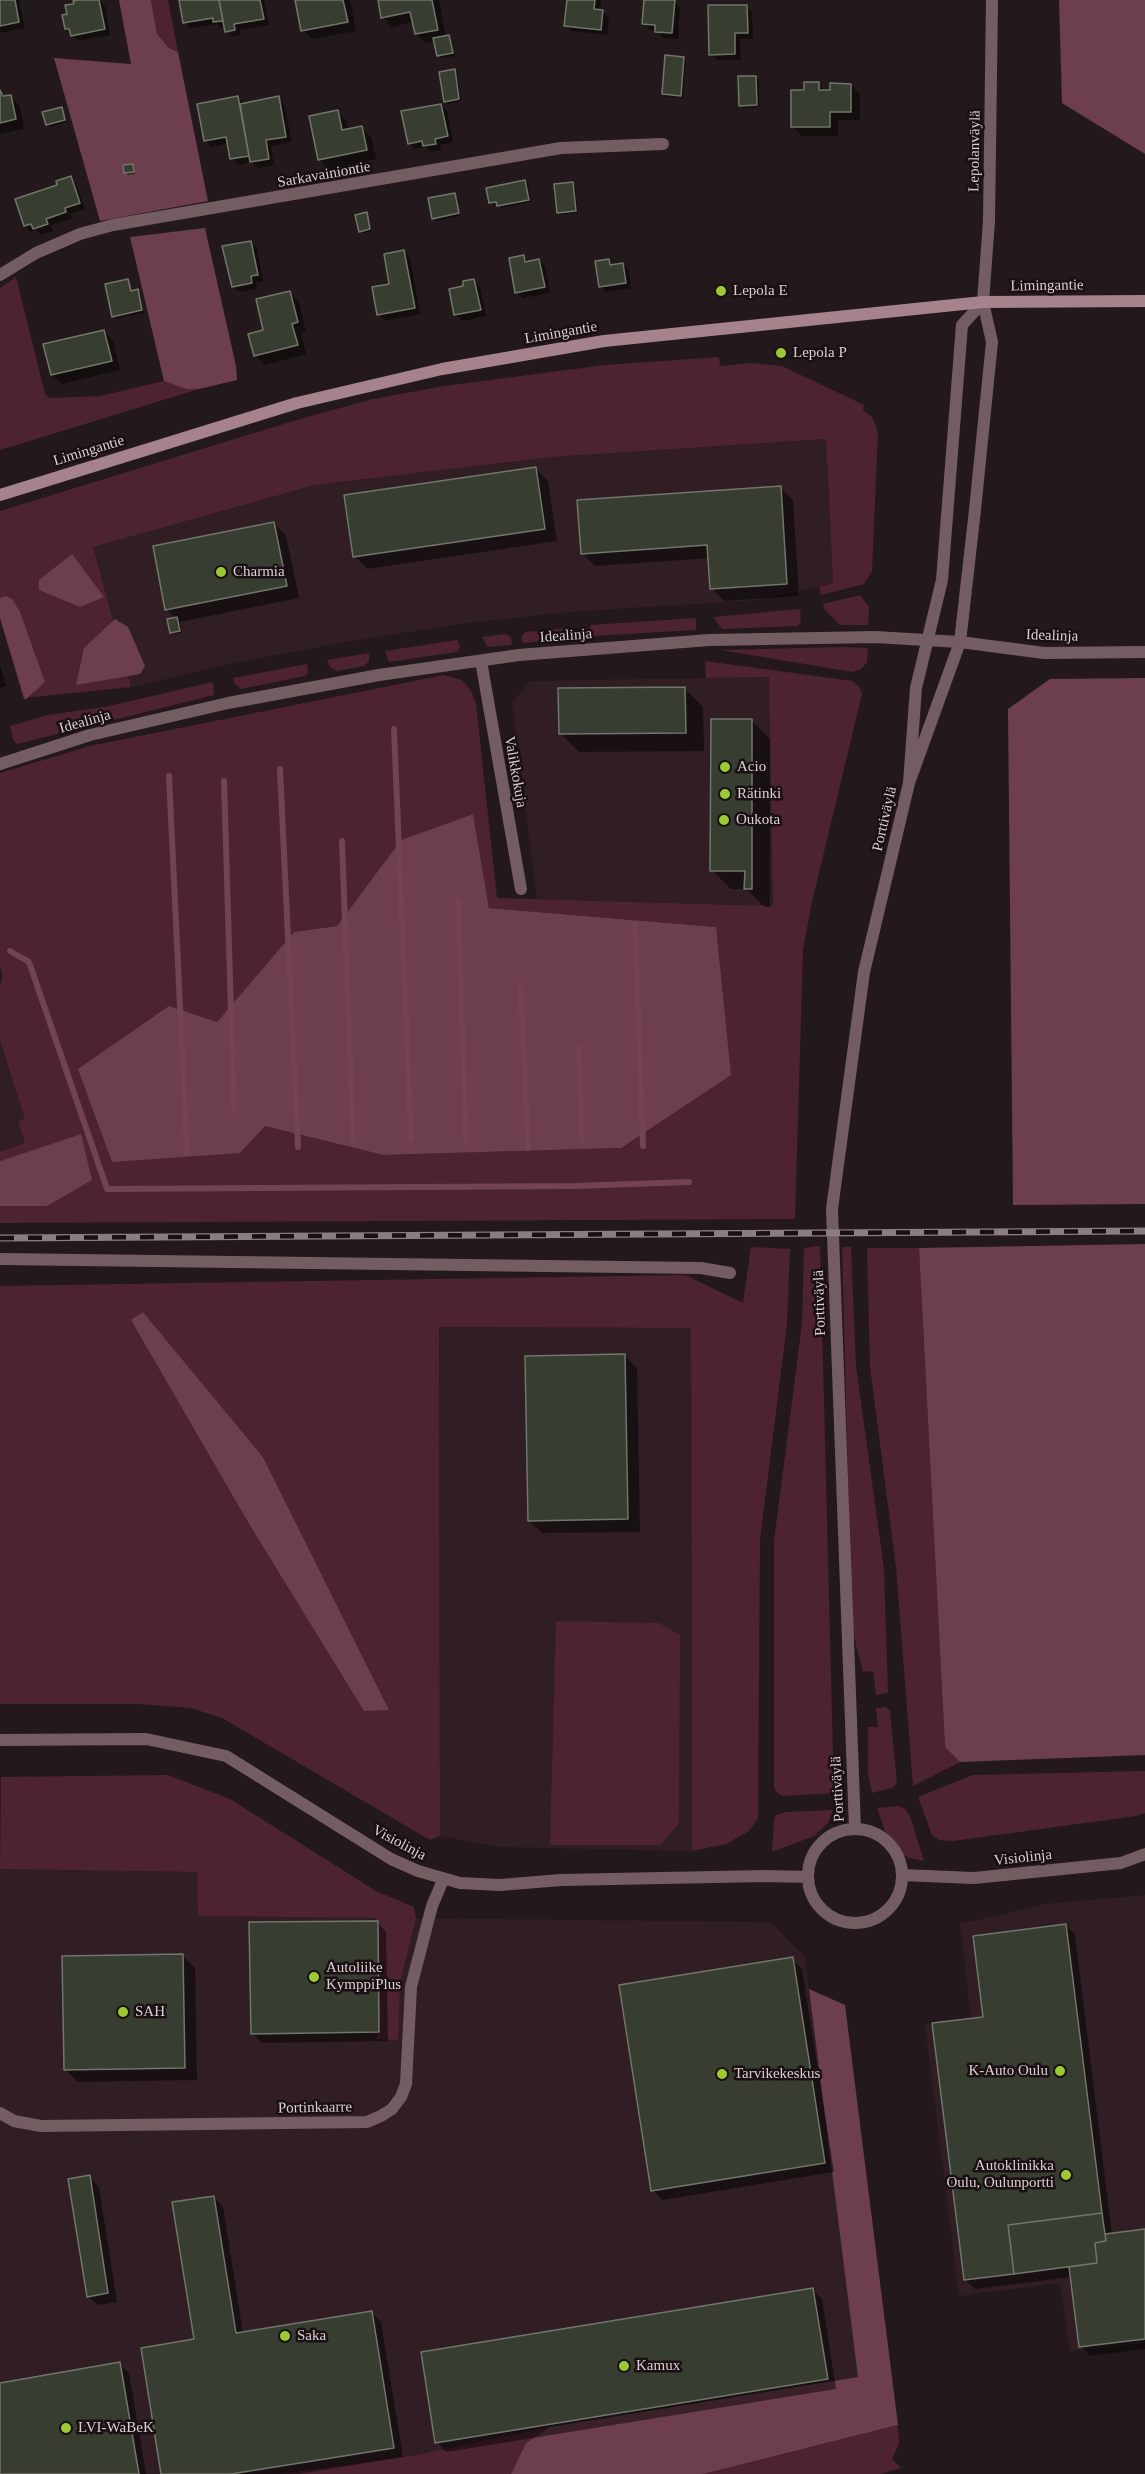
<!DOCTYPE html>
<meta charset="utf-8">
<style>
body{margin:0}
canvas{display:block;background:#23181b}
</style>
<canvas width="1145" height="2474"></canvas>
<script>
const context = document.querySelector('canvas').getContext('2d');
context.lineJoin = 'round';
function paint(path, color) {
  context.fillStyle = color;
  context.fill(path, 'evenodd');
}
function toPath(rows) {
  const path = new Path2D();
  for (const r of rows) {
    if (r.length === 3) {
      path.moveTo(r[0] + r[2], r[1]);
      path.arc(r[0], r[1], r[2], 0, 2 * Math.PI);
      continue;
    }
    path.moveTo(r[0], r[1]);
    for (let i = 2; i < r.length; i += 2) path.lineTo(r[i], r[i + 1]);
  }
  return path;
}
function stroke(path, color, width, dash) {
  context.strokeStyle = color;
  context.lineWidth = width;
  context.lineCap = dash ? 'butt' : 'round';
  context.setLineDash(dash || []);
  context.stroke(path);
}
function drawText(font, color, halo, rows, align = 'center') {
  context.font = font + ' Georgia,serif';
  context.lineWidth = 5;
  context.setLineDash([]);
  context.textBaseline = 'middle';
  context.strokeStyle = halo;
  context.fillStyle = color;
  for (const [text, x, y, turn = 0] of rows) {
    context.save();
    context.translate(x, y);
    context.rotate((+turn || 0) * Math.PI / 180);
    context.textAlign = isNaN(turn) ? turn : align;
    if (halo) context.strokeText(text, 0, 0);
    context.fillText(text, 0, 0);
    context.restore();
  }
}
const built = toPath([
 [826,439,833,584,758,600,569,612,459,624,346,642,238,662,131,687,92,547,315,485,552,457],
 [769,677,773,906,537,899,512,703,530,681],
 [0,1026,69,1138,0,1161],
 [439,1327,691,1328,692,1851,500,1847,440,1836],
 [0,1869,197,1872,199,1916,771,1922,805,1957,859,2377,551,2427,416,2455,278,2474,0,2474],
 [1145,1895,1145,2343,1070,2351,1060,2283,959,2296,925,2025,971,2018,960,1924,1045,1904]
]);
const green = toPath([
 [151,0,168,0,178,52,169,48,157,34],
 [16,277,45,394,50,398,100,396,164,381,186,389,199,389,0,450,0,288],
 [719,357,720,366,751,363,782,366,864,405,863,410,873,418,878,432,872,571,864,584,821,595,819,587,833,583,826,439,552,457,315,485,93,547,131,687,23,698,0,618,0,511,300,419,373,399,444,386,605,365],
 [860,595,869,607,868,625,840,625,824,609,823,604],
 [800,609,801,621,798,626,722,629,713,617],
 [696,618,696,630,594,636,591,633,590,628,591,625],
 [569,628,569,633,564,639,523,643,522,641,521,637,525,632],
 [505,634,511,637,512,645,488,647,482,637],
 [457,640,460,646,457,652,389,662,385,651],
 [842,647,868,648,867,662,861,669,853,672,721,650],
 [369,653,369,661,364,666,337,671,330,667,327,660],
 [705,661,853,681,860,688,862,694,811,906,803,950,795,1219,0,1223,0,1206,47,1206,81,1134,0,1161,0,1152,25,1143,18,1121,25,1119,0,1040,0,986,2,976,0,964,0,773,90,746,444,675,462,680,471,691,476,704,497,898,773,906,769,677,706,678],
 [473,814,489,908,716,927,621,1148,383,1155,265,1126,169,1006,217,1022,294,932,337,926,401,840],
 [307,664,308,673,305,676,241,689,234,683,233,678],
 [213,682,214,695,17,744,13,740,10,726,48,715,105,707],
 [820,1246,834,1793,783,1796,777,1793,774,1787,774,1541,802,1324,804,1248],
 [751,1247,790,1249,787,1324,760,1540,758,1818,749,1831,726,1844,692,1851,691,1328,439,1327,440,1836,430,1840,222,1718,191,1708,139,1704,0,1704,0,1286,685,1275,743,1303],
 [143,1312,263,1457,389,1710,131,1321],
 [842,1247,851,1247,856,1366,884,1569,888,1693,876,1695,873,1671,863,1672,852,1629],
 [867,1248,919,1248,945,1747,960,1762,913,1786,896,1567,870,1367],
 [556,1621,659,1623,680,1635,679,1823,661,1845,550,1845],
 [885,1707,890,1710,897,1783,892,1788,872,1793,868,1774,868,1727,878,1727,876,1708],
 [1145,1771,1145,1813,1136,1816,953,1841,939,1840,932,1835,918,1797,973,1775],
 [168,1775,230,1799,376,1891,414,1907,416,1918,400,1983,398,2040,376,2039,379,2032,377,1918,198,1916,197,1872,0,1869,1,1777],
 [899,1806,905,1809,910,1816,924,1861,909,1858,897,1850,887,1837,877,1808],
 [833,1810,828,1823,814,1836,772,1852,774,1820,776,1815,786,1812],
 [898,2425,899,2443,892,2459,901,2468,880,2474,703,2474],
 [550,2427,526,2443,511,2474,278,2474,416,2455]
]);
const forest = toPath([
 [119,0,151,0,157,34,169,48,178,52,208,201,100,221,54,58,131,64],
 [1059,0,1145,0,1145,154,1062,103],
 [205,228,236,366,237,380,199,389,186,389,164,381,130,237],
 [72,554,104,597,80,607,39,590,39,580],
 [6,596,12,599,20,612,45,682,25,700,0,618,0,598],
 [115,619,128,627,145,666,140,674,76,685,84,648],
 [1145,678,1145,1204,1013,1205,1008,709,1050,679],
 [473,814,489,908,716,927,731,1075,621,1148,383,1155,265,1126,240,1153,112,1162,78,1069,169,1006,217,1022,294,932,337,926,401,840],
 [81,1134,92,1180,47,1206,0,1206,0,1161],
 [1145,1244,1145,1755,960,1762,945,1747,919,1248],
 [143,1312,263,1457,389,1710,364,1711,248,1522,131,1320],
 [809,1989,845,2005,898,2425,703,2474,511,2474,526,2443,550,2427,858,2377]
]);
const shadow = toPath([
 [0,0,19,0,25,28,0,33],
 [84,0,99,0,105,6,110,35,78,41,66,29,68,15,75,5],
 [180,0,264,0,269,25,240,30,241,35,233,37,226,27,221,28,217,24,191,28,185,22],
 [297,0,350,0,356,31,312,39,303,30],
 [379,0,439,0,446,37,451,39,455,56,441,58,435,41,425,43,416,34,414,22,392,27,383,17],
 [569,0,601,0,600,11,609,18,607,35,572,31,566,25],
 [645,0,674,1,680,7,678,39,663,38,657,30,650,30,644,23],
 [746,6,752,12,753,39,740,39,741,60,717,60,711,54],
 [683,58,686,61,683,98,666,97,664,94],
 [454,71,457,74,461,101,448,104,445,101],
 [756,77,759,80,759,107,743,108,740,105],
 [818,84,826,92,851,85,860,95,860,120,838,120,838,136,802,136,793,127,806,92],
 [0,92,7,97,10,96,20,106,24,129,0,134],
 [237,97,244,103,278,98,284,104,292,142,271,146,274,165,258,168,252,162,238,165,232,158,229,143,211,147,205,140],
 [441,105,447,111,453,142,440,145,441,150,431,152,426,147,415,149,409,143],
 [61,109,67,122,50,127,47,124],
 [337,111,347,121,349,131,362,128,371,137,376,159,329,169,319,159],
 [132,165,135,174,128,175,125,172],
 [70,178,76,184,85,209,70,214,72,218,51,225,53,231,41,235,36,230,31,232,25,226,59,186],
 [525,182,528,184,531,202,501,208,498,204,493,205,491,202],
 [573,183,575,186,578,213,561,215,558,212],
 [454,195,457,197,460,216,436,221,433,218],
 [367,214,372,231,363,233,360,231],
 [251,242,257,248,263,281,256,282,257,289,240,292,233,286],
 [404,251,410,258,420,314,385,321,379,314],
 [523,257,529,262,539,260,545,266,550,293,523,298,517,292],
 [608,261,613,266,623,264,629,270,631,288,607,292,601,286],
 [127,280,132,292,138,291,140,294,144,313,116,319,114,316],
 [474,281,480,287,486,316,462,321,456,315,451,290,465,287],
 [289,292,299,302,306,332,301,333,306,354,265,365,255,355,265,331],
 [104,331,113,341,120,370,62,384,52,375],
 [535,468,548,481,557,541,367,569,355,556],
 [780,488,793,500,799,596,724,601,712,588,710,558,595,566,582,553],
 [274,523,286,536,299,598,180,622,182,633,174,634,171,632,176,619,167,609],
 [0,665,6,686,0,688],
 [685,689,703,707,704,751,579,752,560,733],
 [752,721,770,739,770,907,765,907,746,889,731,889,712,870],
 [625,1356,637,1368,640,1532,542,1533,530,1521],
 [377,1922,386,1932,388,2041,262,2043,252,2033],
 [1066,1925,1075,1935,1112,2235,1145,2231,1145,2349,1090,2356,1081,2346,1072,2277,975,2289,965,2280,985,2018],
 [182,1955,195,1968,197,2080,78,2082,65,2069],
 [792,1959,802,1969,834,2172,662,2200,653,2190],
 [89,2177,99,2187,117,2302,98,2305,88,2296],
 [214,2197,223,2207,243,2333,372,2313,381,2322,403,2457,298,2474,163,2474,196,2341],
 [812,2290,822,2299,836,2389,446,2452,437,2442],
 [119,2364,129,2373,146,2474,0,2474,0,2384]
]);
const stream = toPath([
 [394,729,411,1139],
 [280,769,298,1147],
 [169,776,187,1153],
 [224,781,234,1109],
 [342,841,353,1140],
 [458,902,466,1141],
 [635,924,643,1146],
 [10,951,29,962,107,1189,575,1186,689,1182],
 [521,989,528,1148],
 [579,1048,582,1141]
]);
const building = toPath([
 [0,0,15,0,19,22,0,26,0,0],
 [99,0,105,29,71,36,69,29,65,29,62,15,67,14,65,5,74,4,73,1,77,0,99,0],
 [179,0,219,0,223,21,213,22,213,18,183,23,179,0],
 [219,0,260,0,264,19,234,24,235,30,225,32,219,0],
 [295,0,343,0,348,22,301,31,295,0],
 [378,0,432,0,438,30,415,34,410,12,381,18,378,0],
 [567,0,595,0,594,9,603,10,601,30,564,26,567,0],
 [644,0,675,0,672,33,655,32,655,25,642,24,644,0],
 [708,5,747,5,748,33,735,33,735,54,709,55,708,5],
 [449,35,453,53,437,56,433,38,449,35],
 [665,55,684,57,681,96,662,94,665,55],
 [455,69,459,99,444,102,439,72,455,69],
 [738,76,756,76,757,105,739,106,738,76],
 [804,82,819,82,819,90,830,90,830,83,851,84,851,112,830,112,830,127,791,127,791,90,804,90,804,82],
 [0,90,3,96,11,95,16,119,0,123,0,90],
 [238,96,249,156,230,159,226,137,204,141,197,104,238,96],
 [279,96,286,137,266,140,269,159,250,162,240,104,279,96],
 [441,104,448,136,435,139,436,144,423,146,422,141,408,144,401,111,441,104],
 [62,107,65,120,46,125,42,112,62,107],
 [338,110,342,130,362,126,367,150,318,160,309,116,338,110],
 [133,164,134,172,124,173,123,165,133,164],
 [71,176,80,203,65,208,66,212,46,219,48,224,33,229,31,224,24,226,15,199,57,185,56,181,71,176],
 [525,180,529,200,497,206,496,202,489,203,486,188,525,180],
 [573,182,576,211,557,213,554,184,573,182],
 [455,193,459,213,432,219,428,198,455,193],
 [367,212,370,229,359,232,355,215,367,212],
 [251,241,258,275,251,276,252,283,232,287,222,246,251,241],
 [404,250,415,308,377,315,372,287,389,284,384,254,404,250],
 [524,255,525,262,539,259,545,287,515,293,509,258,524,255],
 [609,259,610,265,623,263,626,283,599,287,595,261,609,259],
 [128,279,131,291,138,289,142,310,112,317,105,284,128,279],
 [474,279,481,310,454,315,449,289,463,286,463,281,474,279],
 [290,291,298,322,292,324,298,345,254,356,248,334,263,330,256,299,290,291],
 [104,330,112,361,51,375,43,344,104,330],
 [536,467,545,529,353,557,344,495,536,467],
 [781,486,787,584,710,589,707,545,581,554,577,500,781,486],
 [274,522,287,586,165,610,153,546,274,522],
 [177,617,180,631,170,633,167,619,177,617],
 [685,687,686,733,559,734,558,688,685,687],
 [711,719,752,719,752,889,744,889,745,871,710,871,711,719],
 [625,1354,628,1519,528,1521,525,1356,625,1354],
 [378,1921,379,2032,251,2034,249,1922,378,1921],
 [1066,1924,1102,2213,1008,2225,1014,2274,964,2280,932,2023,983,2017,973,1936,1066,1924],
 [183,1954,185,2068,64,2070,62,1956,183,1954],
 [793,1957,825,2163,651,2191,619,1985,793,1957],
 [90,2175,108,2293,87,2297,68,2179,90,2175],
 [214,2196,236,2333,372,2311,394,2448,231,2474,161,2474,141,2348,194,2339,172,2202,214,2196],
 [1102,2213,1106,2241,1095,2243,1097,2263,1014,2274,1008,2225,1102,2213],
 [1145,2229,1145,2339,1079,2347,1069,2267,1097,2263,1095,2243,1106,2241,1105,2234,1145,2229],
 [813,2288,828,2379,435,2443,421,2352,813,2288],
 [120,2362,139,2474,0,2474,0,2383,120,2362]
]);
const lane = toPath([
 [0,1259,701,1268,730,1273]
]);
const street = toPath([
 [0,275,36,253,80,234,113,225,561,148,663,144],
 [983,302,962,325,942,580,916,688,909,783,960,642,975,510,992,342,983,302,989,221,992,0],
 [481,661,521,889],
 [0,764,90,735,228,703,379,675,519,655,709,640,875,637,960,642,1044,653,1145,652],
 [0,1740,146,1739,226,1756,391,1859,418,1871,460,1883,500,1885,561,1880,765,1876,808,1877],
 [855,1829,832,1209,864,972,909,783],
 [855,1876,47],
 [902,1875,974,1878,1121,1863,1145,1854],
 [0,2113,14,2121,41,2126,367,2122,381,2116,392,2109,401,2097,406,2084,411,1987,432,1906,443,1880]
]);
const secondary = toPath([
 [0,495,297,403,442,369,604,341,983,302,1145,301]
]);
const rail = toPath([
 [0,1238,1145,1231]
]);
const markers = [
 [721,291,6,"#9cca32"],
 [781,353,6,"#9cca32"],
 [221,572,6,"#9cca32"],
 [725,767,6,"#9cca32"],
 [725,794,6,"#9cca32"],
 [724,820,6,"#9cca32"],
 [314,1977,6,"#9cca32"],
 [123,2012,6,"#9cca32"],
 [1060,2071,6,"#9cca32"],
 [722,2074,6,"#9cca32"],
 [1066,2175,6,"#9cca32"],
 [285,2336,6,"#9cca32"],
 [624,2366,6,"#9cca32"],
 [66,2428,6,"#9cca32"]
];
const streetNames = [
 ["Lepolanväylä",975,151,-89],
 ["Sarkavainiontie",324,175,-10],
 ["Limingantie",1047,286,-1],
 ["Limingantie",561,333,-10],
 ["Limingantie",89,451,-17],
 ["Idealinja",566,636,-4],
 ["Idealinja",1052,636,2],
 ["Idealinja",85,722,-16],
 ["Valikkokuja",515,772,80],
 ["Porttiväylä",885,819,-77],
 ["Porttiväylä",820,1303,-92],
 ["Porttiväylä",838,1789,-93],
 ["Visiolinja",399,1843,28],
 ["Visiolinja",1023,1858,-6],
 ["Portinkaarre",315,2108,-1]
];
const poiNames = [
 ["Lepola E",733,291],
 ["Lepola P",793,353],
 ["Charmia",233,572],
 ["Acio",737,767],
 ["Rätinki",737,794],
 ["Oukota",736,820],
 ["Autoliike",326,1968],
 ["KymppiPlus",326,1985],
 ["SAH",135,2012],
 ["K-Auto Oulu",1048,2071,"right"],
 ["Tarvikekeskus",734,2074],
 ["Autoklinikka",1054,2166,"right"],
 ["Oulu, Oulunportti",1054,2183,"right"],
 ["Saka",297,2336],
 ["Kamux",636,2366],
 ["LVI-WaBeK",78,2428]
];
paint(built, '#301e24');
paint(green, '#4d2231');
paint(forest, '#6d3e4e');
paint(shadow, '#0007');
stroke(stream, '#734353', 6);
paint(building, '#383d32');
stroke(building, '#717669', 1.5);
stroke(lane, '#735d63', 12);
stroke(street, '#735d63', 12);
stroke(secondary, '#a6828d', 12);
stroke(rail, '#897f81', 7);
stroke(rail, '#1a0f12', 4.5, [14]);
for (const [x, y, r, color] of markers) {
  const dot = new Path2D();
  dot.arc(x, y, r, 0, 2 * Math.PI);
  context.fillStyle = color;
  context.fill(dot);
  stroke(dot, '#1a0f12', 2);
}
drawText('15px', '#dad1d3', '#1a0f12', streetNames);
drawText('15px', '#dad1d3', '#1a0f12', poiNames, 'left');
</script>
